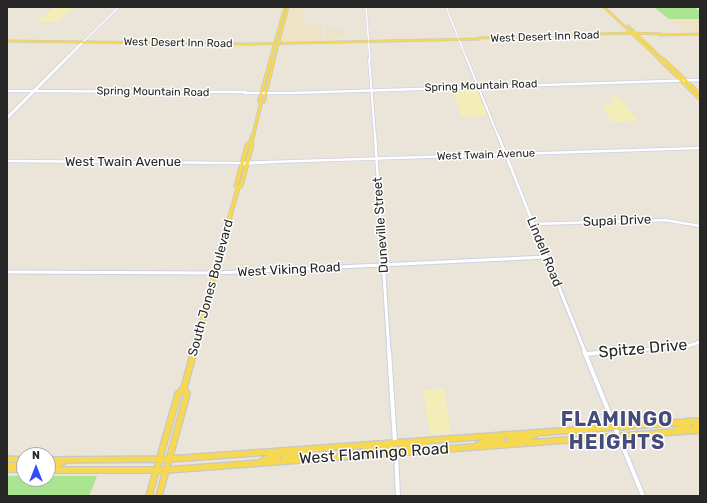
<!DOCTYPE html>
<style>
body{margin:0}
#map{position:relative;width:707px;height:503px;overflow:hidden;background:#ebe4d8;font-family:Rubik,sans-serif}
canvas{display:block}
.frame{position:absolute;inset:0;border:8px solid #272727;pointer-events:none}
.north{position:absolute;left:16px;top:447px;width:40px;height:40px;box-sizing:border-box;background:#fff;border:1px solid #a9a9a9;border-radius:50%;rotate:0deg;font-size:11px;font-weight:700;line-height:16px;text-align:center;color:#272727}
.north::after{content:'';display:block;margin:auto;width:14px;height:18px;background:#314bff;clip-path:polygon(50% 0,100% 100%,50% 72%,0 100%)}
</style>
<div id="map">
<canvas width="707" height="503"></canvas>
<div class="frame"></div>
<div class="north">N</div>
</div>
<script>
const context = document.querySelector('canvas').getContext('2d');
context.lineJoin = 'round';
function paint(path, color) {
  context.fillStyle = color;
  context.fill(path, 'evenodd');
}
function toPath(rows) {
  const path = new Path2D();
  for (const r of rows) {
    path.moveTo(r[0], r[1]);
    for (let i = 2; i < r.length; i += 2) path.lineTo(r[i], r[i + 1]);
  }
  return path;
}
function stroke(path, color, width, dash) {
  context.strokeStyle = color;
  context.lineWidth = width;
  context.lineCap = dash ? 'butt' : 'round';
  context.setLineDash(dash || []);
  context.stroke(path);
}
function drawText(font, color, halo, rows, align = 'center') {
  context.font = font + ' Rubik,sans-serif';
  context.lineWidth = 3;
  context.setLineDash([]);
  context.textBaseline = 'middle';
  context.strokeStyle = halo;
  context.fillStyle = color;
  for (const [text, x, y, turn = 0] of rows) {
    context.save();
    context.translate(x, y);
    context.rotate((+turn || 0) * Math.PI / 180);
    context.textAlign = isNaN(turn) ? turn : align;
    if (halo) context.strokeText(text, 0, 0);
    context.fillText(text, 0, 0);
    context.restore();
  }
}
const education = toPath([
 [289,7,306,7,304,23,322,23,321,40,281,42],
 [669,19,700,19,700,33,686,32],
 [327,29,346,29,346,35,336,35,336,40,329,41,326,40]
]);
const green = toPath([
 [654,7,694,7,700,11,700,19,669,19],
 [7,476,24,476,24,479,48,479,48,476,97,476,89,496,7,496]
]);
const sand = toPath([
 [55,7,76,7,57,22,15,21,37,21],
 [477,88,488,116,462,117,452,89],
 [608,97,619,97,638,121,612,122,601,105,614,105],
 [444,389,451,433,430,435,423,390]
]);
const tertiaryFar4 = toPath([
 [366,7,370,60],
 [446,7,467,60],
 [84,41,119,7]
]);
const tertiaryFar3 = toPath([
 [369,59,375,136],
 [467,59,498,136]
]);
const tertiaryFar2 = toPath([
 [375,135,381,231],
 [498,135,536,231],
 [7,161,239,163,700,148],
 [241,164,271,162],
 [533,224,665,220,700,226]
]);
const tertiaryFar1 = toPath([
 [381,230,389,352],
 [536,230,585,352],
 [7,272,215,273,546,257],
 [616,352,688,346,700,342]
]);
const tertiary = toPath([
 [389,351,395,443],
 [584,351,643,496],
 [585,354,629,351],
 [396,453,398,496]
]);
const secondaryFar1 = toPath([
 [65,60,84,41]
]);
const secondary = toPath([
 [7,91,246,92],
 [244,93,292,93,700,80],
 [7,118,66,59]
]);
const primaryFar4 = toPath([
 [604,7,660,60],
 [628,26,664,60],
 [660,35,700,34],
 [478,38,632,33,661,34],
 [7,41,249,44,479,39],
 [270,60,285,7],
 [274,60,288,7]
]);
const primaryFar3 = toPath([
 [659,59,700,99],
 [663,59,700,94],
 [261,103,259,101,271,59],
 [253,136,261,103,264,101,274,59]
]);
const primaryFar2 = toPath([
 [238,188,236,186,247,145,251,142,253,135],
 [226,231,238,188,241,186,243,179,252,145,251,142]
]);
const primaryFar1 = toPath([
 [194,352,227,230]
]);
const primary = toPath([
 [695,430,695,426,700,425],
 [675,431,681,427,688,426,689,421],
 [509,444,511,440,527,438,536,434],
 [478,445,483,442,500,441,502,438,501,435],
 [396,453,401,448,420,446,427,441],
 [359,454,367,450,386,449,393,444],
 [7,459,24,460],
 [48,460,170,459,700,421],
 [283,461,285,457,301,455,308,451],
 [261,462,270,457,277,456,282,452],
 [48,465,60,464,66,460],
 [7,466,24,465],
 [7,469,24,469],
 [48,470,167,470,700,430],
 [149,496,178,394,184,388,194,351],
 [159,496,187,394,184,388]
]);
const farStreetnames = [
 ["West Desert Inn Road",545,37,-2],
 ["West Desert Inn Road",178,43,1],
 ["Spring Mountain Road",481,86,-2],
 ["Spring Mountain Road",153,92,1],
 ["West Twain Avenue",486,155,-2]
];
const streetNames = [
 ["West Twain Avenue",123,162],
 ["Supai Drive",617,221,-2],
 ["Duneville Street",381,225,-94],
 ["Lindell Road",544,252,68],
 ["West Viking Road",289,270,-3],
 ["South Jones Boulevard",211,288,-75]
];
const nearStreetnames = [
 ["Spitze Drive",643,349,-5],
 ["West Flamingo Road",374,454,-4]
];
const nearDistrictnames = [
 ["FLAMINGO",617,420],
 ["HEIGHTS",617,443]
];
paint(education, '#eee3c6');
paint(green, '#a9e591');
paint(sand, '#f3edb8');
stroke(tertiaryFar4, '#cdd0e2', 2.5);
stroke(tertiaryFar3, '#cdd0e2', 3.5);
stroke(tertiaryFar2, '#cdd0e2', 4);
stroke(tertiaryFar1, '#cdd0e2', 5);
stroke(tertiary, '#cdd0e2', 6);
stroke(secondaryFar1, '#cdd0e2', 3);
stroke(secondary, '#cdd0e2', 4);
stroke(primaryFar4, '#c7c7c7', 3);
stroke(primaryFar3, '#c7c7c7', 4);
stroke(primaryFar2, '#c7c7c7', 5);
stroke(primaryFar1, '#c7c7c7', 6);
stroke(primary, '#c7c7c7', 8);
stroke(tertiaryFar4, '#fff', 1.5);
stroke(tertiaryFar3, '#fff', 2);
stroke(tertiaryFar2, '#fff', 2.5);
stroke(tertiaryFar1, '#fff', 3);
stroke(tertiary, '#fff', 4);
stroke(secondaryFar1, '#fff', 2);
stroke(secondary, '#fff', 2.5);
stroke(primaryFar4, '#f6d951', 2);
stroke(primaryFar3, '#f6d951', 2.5);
stroke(primaryFar2, '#f6d951', 3.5);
stroke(primaryFar1, '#f6d951', 4.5);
stroke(primary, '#f6d951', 5.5);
drawText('11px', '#272727', '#fff', farStreetnames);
drawText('13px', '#272727', '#fff', streetNames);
drawText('16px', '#272727', '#fff', nearStreetnames);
context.letterSpacing = '1px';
drawText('bold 20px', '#464c79', '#fff', nearDistrictnames);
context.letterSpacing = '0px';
</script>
